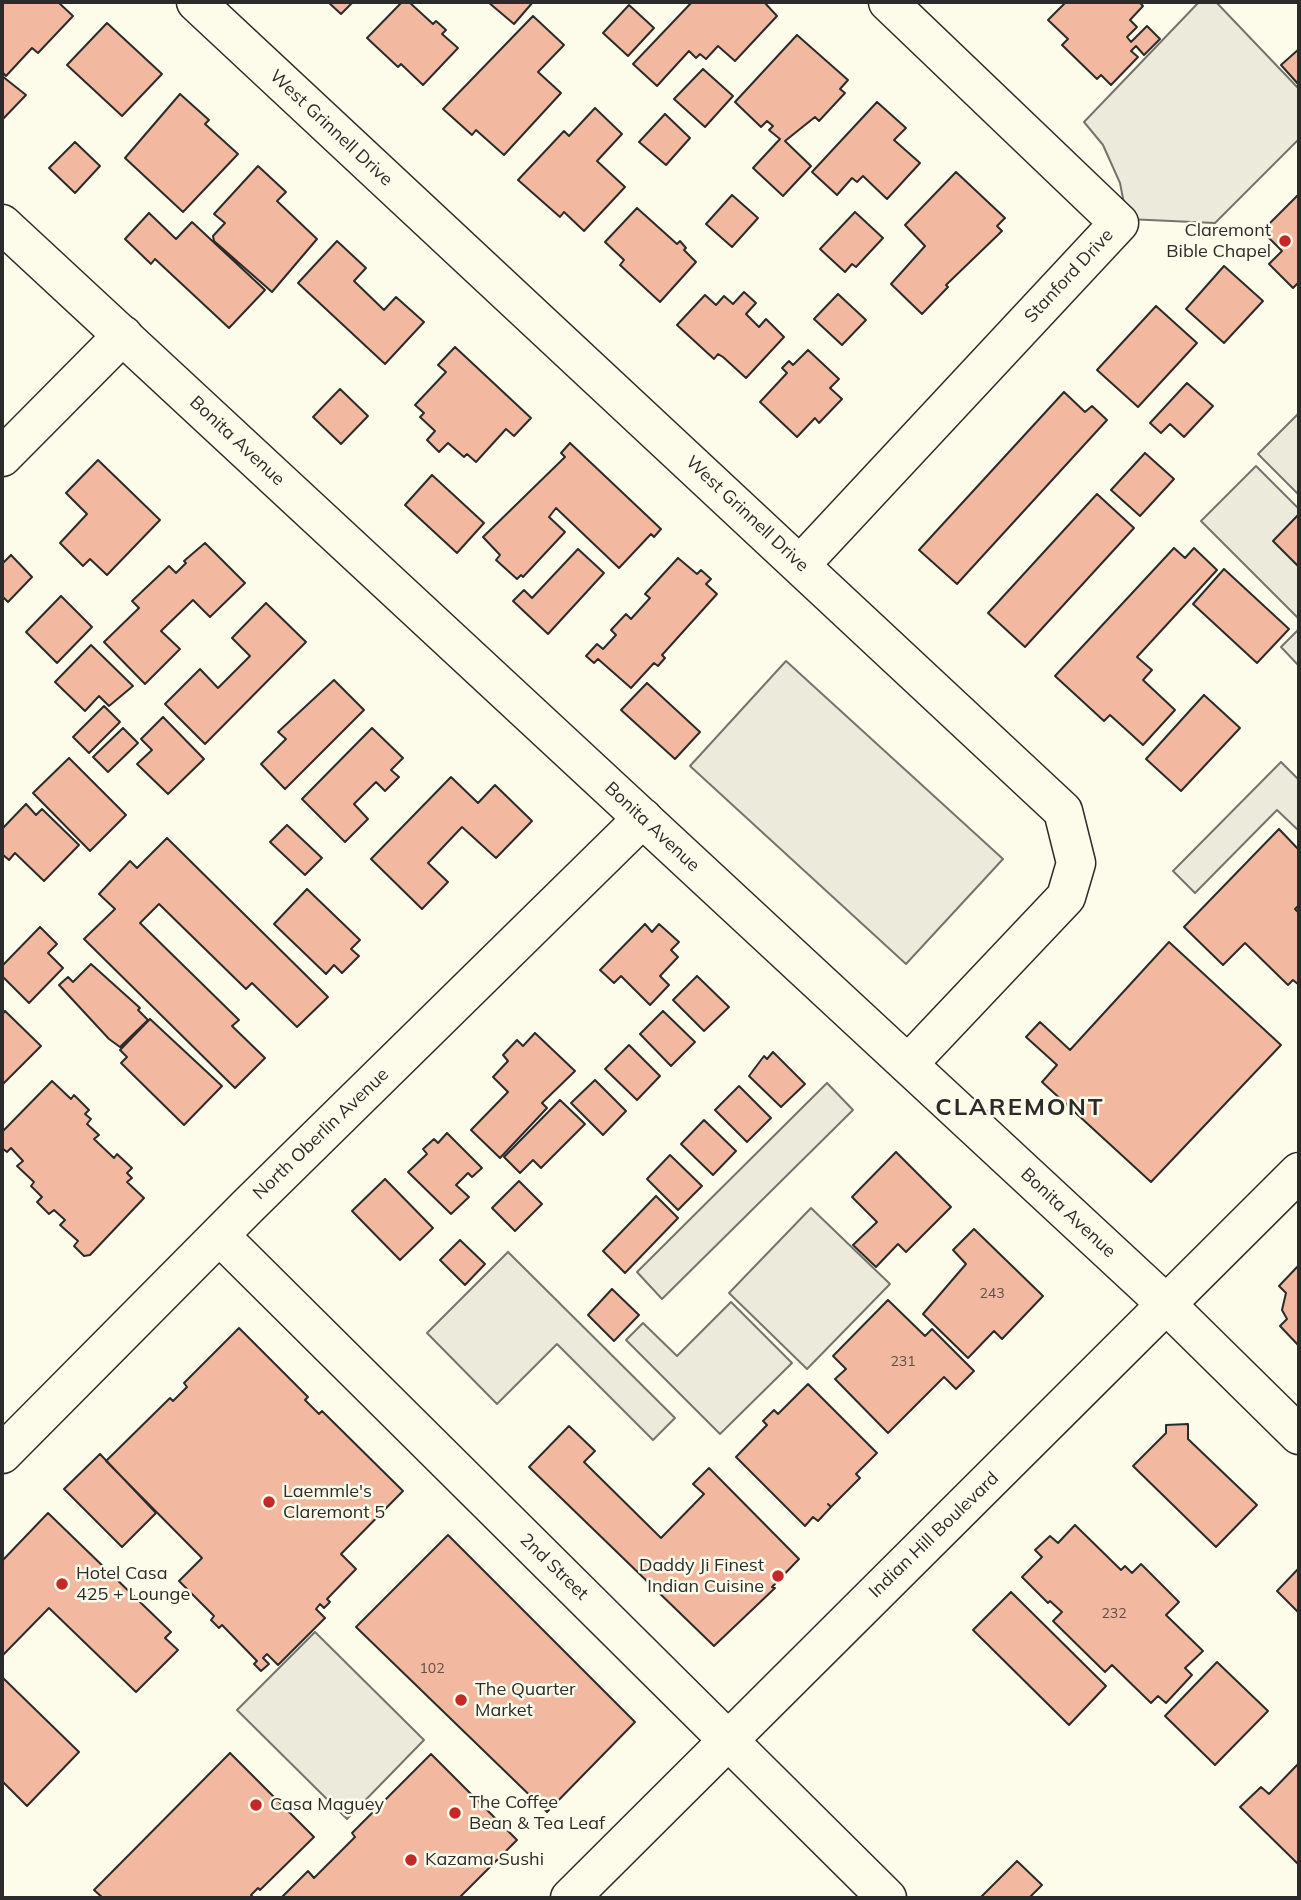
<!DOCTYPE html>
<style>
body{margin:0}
#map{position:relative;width:1301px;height:1900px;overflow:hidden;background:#fdfbea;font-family:Mulish,sans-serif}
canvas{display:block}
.frame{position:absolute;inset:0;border:4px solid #2b2b2b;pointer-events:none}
</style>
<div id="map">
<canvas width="1301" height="1900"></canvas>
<div class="frame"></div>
</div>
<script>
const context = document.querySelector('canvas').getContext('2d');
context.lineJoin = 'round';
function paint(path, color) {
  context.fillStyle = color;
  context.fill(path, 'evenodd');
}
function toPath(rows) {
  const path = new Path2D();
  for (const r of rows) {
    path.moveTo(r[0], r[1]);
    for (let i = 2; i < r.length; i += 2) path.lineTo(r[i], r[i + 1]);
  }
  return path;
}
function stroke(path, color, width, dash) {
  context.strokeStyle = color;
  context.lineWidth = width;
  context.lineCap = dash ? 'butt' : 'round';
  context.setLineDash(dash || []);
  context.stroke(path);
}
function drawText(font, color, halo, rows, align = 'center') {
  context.font = font + ' Mulish,sans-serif';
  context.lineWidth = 5;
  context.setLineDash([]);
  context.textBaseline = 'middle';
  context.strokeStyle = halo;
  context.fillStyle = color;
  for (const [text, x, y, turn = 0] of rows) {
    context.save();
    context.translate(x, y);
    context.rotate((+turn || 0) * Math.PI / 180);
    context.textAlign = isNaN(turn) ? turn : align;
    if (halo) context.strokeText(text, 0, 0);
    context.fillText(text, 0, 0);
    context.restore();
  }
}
const parking = toPath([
 [1199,2,1216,2,1299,89,1299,139,1215,223,1127,219,1120,183,1103,145,1084,122,1199,2],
 [1299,413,1299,495,1258,454,1299,413],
 [1256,466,1299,509,1299,619,1201,521,1256,466],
 [1299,629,1299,666,1281,647,1299,629],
 [786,661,1003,859,906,964,690,766,786,661],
 [1281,762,1299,780,1299,831,1277,810,1195,893,1173,871,1281,762],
 [827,1083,853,1110,662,1299,637,1272,827,1083],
 [811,1208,890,1284,807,1369,729,1293,811,1208],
 [508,1252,675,1418,653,1440,557,1344,497,1404,427,1333,508,1252],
 [731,1302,792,1363,720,1434,626,1340,643,1323,677,1356,731,1302],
 [315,1632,424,1740,347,1819,237,1710,315,1632]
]);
const building = toPath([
 [2,2,58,2,73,16,38,53,32,48,6,76,2,72,2,2],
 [328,2,353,2,341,14,328,2],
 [402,2,409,2,433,24,436,21,446,30,442,34,458,48,423,85,401,64,398,67,367,38,402,2],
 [488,2,533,2,514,24,488,2],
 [692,2,764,2,777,16,735,61,718,46,706,59,700,54,696,58,689,51,657,86,633,64,692,2],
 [1066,2,1139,2,1143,6,1130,20,1137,27,1127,37,1131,42,1147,26,1160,39,1144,55,1136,46,1131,51,1138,57,1111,85,1101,75,1097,79,1062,45,1068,39,1048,20,1066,2],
 [629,5,654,28,628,56,603,33,629,5],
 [533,16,564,45,538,72,561,93,504,155,476,130,472,135,443,109,533,16],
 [107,23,162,74,122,116,67,65,107,23],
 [797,35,848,80,840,89,845,93,819,121,815,117,785,141,811,166,783,196,753,168,780,139,769,130,773,126,767,121,761,127,735,102,797,35],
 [1299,49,1299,85,1281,65,1299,49],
 [703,69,733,96,705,127,674,99,703,69],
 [2,76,26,95,2,120,2,76],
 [180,94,209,120,205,124,238,154,183,212,125,158,180,94],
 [877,102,906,128,894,140,920,163,887,199,863,176,857,182,852,178,837,195,812,172,877,102],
 [595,108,622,134,597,161,625,187,584,231,564,212,560,217,518,180,564,131,569,136,595,108],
 [665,114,690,138,666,165,639,142,665,114],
 [75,142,100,166,75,193,49,168,75,142],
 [258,166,286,192,277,201,317,239,272,292,214,241,213,236,225,223,214,214,258,166],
 [956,172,1005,218,997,226,1002,231,946,285,948,287,922,314,891,284,925,246,905,225,956,172],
 [1299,194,1299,282,1293,288,1269,264,1282,251,1262,231,1299,194],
 [732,195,758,218,732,247,706,224,732,195],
 [637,208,677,244,680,241,686,248,684,250,696,262,660,302,620,265,624,260,605,242,637,208],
 [855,212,883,238,856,267,852,264,845,272,820,249,855,212],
 [149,213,176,239,192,222,265,290,229,328,155,259,151,264,125,239,149,213],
 [337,241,366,268,354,281,384,310,396,297,424,322,385,364,298,283,337,241],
 [1224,266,1263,301,1224,343,1186,309,1224,266],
 [744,292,756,303,746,314,759,327,766,319,784,337,746,378,723,357,718,354,714,359,677,325,705,295,716,305,724,296,733,304,744,292],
 [838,294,866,320,842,345,814,319,838,294],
 [1156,306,1197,343,1138,407,1097,370,1156,306],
 [455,347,531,418,514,436,506,429,476,462,467,454,464,457,448,443,439,452,427,440,435,431,420,417,424,413,415,405,446,372,438,365,455,347],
 [808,350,839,379,830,388,842,399,819,423,815,418,797,437,760,402,787,373,782,368,789,361,793,365,808,350],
 [1187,383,1213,406,1184,437,1170,424,1161,433,1150,423,1187,383],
 [340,389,368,416,341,444,313,417,340,389],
 [1064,392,1085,412,1092,406,1107,420,957,584,919,550,1064,392],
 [570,443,661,529,654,537,651,534,619,568,556,508,549,517,565,532,523,577,521,575,517,579,496,560,500,555,483,537,565,457,561,453,570,443],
 [1145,453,1174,479,1140,516,1111,490,1145,453],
 [98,460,160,520,107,575,90,559,83,566,60,543,87,514,66,493,98,460],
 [432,475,484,523,457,553,405,505,432,475],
 [1097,494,1134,528,1025,647,988,613,1097,494],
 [1299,514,1299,567,1273,541,1299,514],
 [205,543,245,583,210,617,193,600,161,631,180,649,145,684,104,642,139,608,132,601,169,566,176,573,186,563,184,561,205,543],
 [1174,548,1185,558,1194,548,1217,570,1137,657,1152,670,1143,680,1175,710,1143,745,1110,715,1104,721,1055,676,1174,548],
 [578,549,604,573,548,634,513,601,524,590,532,598,578,549],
 [11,555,32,577,8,602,2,596,2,564,11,555],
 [678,558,697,574,701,570,711,579,706,584,717,594,662,655,665,658,658,666,654,663,631,688,598,659,594,663,586,656,597,644,603,649,616,635,611,630,626,614,631,619,650,598,645,594,678,558],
 [1224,569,1289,629,1257,663,1193,604,1224,569],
 [61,596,92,627,57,663,26,632,61,596],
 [266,603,306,642,205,744,165,704,200,669,218,688,250,656,232,638,266,603],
 [91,645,133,686,109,706,99,696,85,711,55,682,91,645],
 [334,680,364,710,285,789,261,764,286,739,278,732,334,680],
 [647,683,700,732,675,759,621,710,647,683],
 [1204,695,1240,728,1181,791,1146,759,1204,695],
 [104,706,120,722,89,753,73,737,104,706],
 [163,717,204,759,168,794,137,764,152,750,141,739,163,717],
 [123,728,138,743,108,772,93,757,123,728],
 [372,728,403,758,391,770,399,777,385,791,376,782,354,804,368,819,345,842,302,799,372,728],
 [69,758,126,815,90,851,33,793,69,758],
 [451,777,478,803,495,785,532,821,496,858,462,827,428,863,448,882,422,909,371,859,451,777],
 [26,804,36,815,42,809,79,845,44,881,15,853,9,860,2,854,2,829,26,804],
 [287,825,322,858,305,875,270,842,287,825],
 [1279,829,1299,850,1299,905,1295,909,1299,913,1299,985,1293,980,1288,985,1245,943,1223,965,1184,927,1279,829],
 [167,838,328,997,297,1027,252,983,246,989,159,904,140,923,239,1020,232,1026,265,1058,235,1088,84,939,115,909,99,894,130,861,137,868,167,838],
 [307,889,360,940,351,949,359,956,342,973,334,965,326,974,274,924,307,889],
 [645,924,652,932,659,924,679,942,671,950,678,957,660,976,669,985,650,1005,621,976,614,983,600,970,645,924],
 [40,927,57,944,48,953,63,968,29,1003,2,976,2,966,40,927],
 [1169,942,1281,1045,1151,1182,1042,1082,1057,1065,1026,1037,1040,1022,1070,1050,1169,942],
 [91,964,140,1008,138,1010,148,1020,120,1047,109,1039,59,985,68,977,73,982,91,964],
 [697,976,729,1007,704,1031,673,1000,697,976],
 [5,1011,41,1046,2,1085,2,1015,5,1011],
 [663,1011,695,1042,671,1066,640,1034,663,1011],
 [150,1019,222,1086,184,1125,121,1063,127,1057,120,1050,150,1019],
 [535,1033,575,1071,542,1103,547,1108,500,1158,471,1130,508,1092,493,1077,508,1061,503,1055,517,1040,523,1046,535,1033],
 [629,1045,660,1076,637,1100,605,1069,629,1045],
 [773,1052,805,1084,781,1107,749,1076,764,1056,767,1059,773,1052],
 [595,1080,626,1111,603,1135,571,1103,595,1080],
 [52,1081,71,1099,74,1095,89,1110,85,1114,91,1119,87,1124,99,1135,94,1139,114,1158,117,1154,132,1168,127,1173,132,1178,127,1182,144,1198,90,1255,84,1256,74,1246,78,1241,60,1225,65,1220,54,1210,49,1214,37,1202,42,1197,31,1186,34,1182,17,1166,23,1161,11,1148,7,1152,2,1148,2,1132,52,1081],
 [739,1086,771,1118,747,1142,715,1110,739,1086],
 [560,1100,585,1124,541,1168,533,1160,520,1173,504,1157,560,1100],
 [704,1120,736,1151,713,1175,681,1144,704,1120],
 [447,1133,482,1168,472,1177,468,1173,456,1185,469,1197,451,1214,408,1172,427,1154,423,1149,434,1139,438,1143,447,1133],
 [896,1152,951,1207,906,1252,898,1244,876,1267,853,1245,877,1222,852,1197,896,1152],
 [670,1155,702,1186,678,1210,647,1179,670,1155],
 [385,1179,433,1228,400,1260,352,1211,385,1179],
 [519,1181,542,1204,515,1231,492,1208,519,1181],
 [656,1196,678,1218,625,1273,603,1251,656,1196],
 [974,1229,1043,1296,1002,1339,994,1331,968,1358,923,1314,966,1264,953,1250,974,1229],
 [460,1240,485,1264,465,1285,440,1260,460,1240],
 [1299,1265,1299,1346,1280,1326,1287,1319,1282,1310,1286,1293,1279,1286,1299,1265],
 [612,1289,639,1315,614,1341,588,1315,612,1289],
 [888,1300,925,1336,932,1329,974,1371,956,1389,944,1377,888,1433,835,1379,846,1369,833,1356,888,1300],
 [239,1328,308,1397,305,1400,319,1414,322,1411,403,1491,341,1554,356,1569,327,1599,330,1602,324,1608,320,1604,316,1609,325,1618,278,1665,267,1654,263,1658,269,1664,261,1671,254,1664,257,1661,222,1625,219,1628,211,1620,214,1616,179,1581,202,1558,106,1461,170,1398,173,1401,187,1387,184,1383,239,1328],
 [808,1384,877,1453,856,1474,860,1478,831,1507,828,1504,831,1507,818,1521,813,1517,805,1526,736,1457,767,1425,763,1421,774,1410,778,1414,808,1384],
 [1188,1424,1188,1439,1257,1505,1216,1547,1133,1466,1166,1433,1166,1425,1188,1424],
 [569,1426,595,1451,584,1462,661,1538,704,1494,693,1484,709,1468,799,1559,772,1587,775,1588,714,1646,529,1467,569,1426],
 [100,1454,156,1513,122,1547,64,1489,100,1454],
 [48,1513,171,1632,165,1638,178,1650,136,1692,49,1608,2,1656,2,1561,48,1513],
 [1075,1525,1121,1570,1125,1566,1132,1573,1141,1564,1179,1602,1166,1615,1203,1651,1185,1668,1192,1675,1166,1703,1158,1696,1151,1703,1112,1665,1105,1672,1053,1621,1062,1612,1050,1601,1048,1603,1022,1577,1042,1557,1035,1550,1050,1536,1058,1543,1075,1525],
 [448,1535,635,1722,547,1812,356,1627,448,1535],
 [1299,1568,1299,1613,1277,1591,1299,1568],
 [1011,1592,1106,1686,1069,1725,973,1630,1011,1592],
 [1217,1662,1268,1711,1215,1765,1165,1716,1217,1662],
 [2,1677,79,1752,27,1806,2,1781,2,1677],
 [230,1753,314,1837,260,1890,258,1888,251,1895,254,1898,103,1898,94,1890,230,1753],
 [431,1754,517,1840,459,1898,281,1898,308,1871,314,1878,355,1837,352,1833,431,1754],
 [1299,1763,1299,1865,1240,1807,1261,1787,1269,1794,1299,1763],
 [1017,1861,1042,1885,1029,1898,980,1898,1017,1861]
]);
const minor = toPath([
 [196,2,1063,811,1076,863,1066,897,908,1064],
 [2,457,123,335],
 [801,564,1119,223,888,2],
 [220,1236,887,1898],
 [1165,1303,1299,1435],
 [2,1454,248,1206,643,818]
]);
const major = toPath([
 [2,224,1165,1303],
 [570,1898,1299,1172]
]);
const markers = [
 [1285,241,7,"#c62828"],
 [269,1502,7,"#c62828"],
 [778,1576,7,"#c62828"],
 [62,1584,7,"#c62828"],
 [461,1700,7,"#c62828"],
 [256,1805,7,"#c62828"],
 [455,1813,7,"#c62828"],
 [411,1860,7,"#c62828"]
];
const numberNames = [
 ["243",992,1294],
 ["231",903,1362],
 ["232",1114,1614],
 ["102",432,1669]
];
const streetNames = [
 ["West Grinnell Drive",331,128,43],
 ["Stanford Drive",1069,276,-47],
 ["Bonita Avenue",237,441,43],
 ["West Grinnell Drive",747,514,43],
 ["Bonita Avenue",652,827,43],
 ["North Oberlin Avenue",321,1134,-44],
 ["Bonita Avenue",1068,1213,43],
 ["Indian Hill Boulevard",934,1535,-44],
 ["2nd Street",554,1567,44]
];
const poiNames = [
 ["Claremont",1271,231,"right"],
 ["Bible Chapel",1271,252,"right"],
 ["Laemmle's",283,1492],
 ["Claremont 5",283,1513],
 ["Daddy Ji Finest",764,1566,"right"],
 ["Indian Cuisine",764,1587,"right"],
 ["Hotel Casa",76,1574],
 ["425 + Lounge",76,1595],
 ["The Quarter",475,1690],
 ["Market",475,1711],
 ["The Coffee",469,1803],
 ["Bean & Tea Leaf",469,1824],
 ["Casa Maguey",270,1805],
 ["Kazama Sushi",425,1860]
];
const districtNames = [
 ["CLAREMONT",1020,1108]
];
paint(parking, '#eceadb');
stroke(parking, '#74746e', 2);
paint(building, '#f2b8a0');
stroke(building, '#2b2b2b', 2);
stroke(minor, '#2b2b2b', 41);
stroke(major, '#2b2b2b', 41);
stroke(minor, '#fdfbea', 38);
stroke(major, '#fdfbea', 38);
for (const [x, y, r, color] of markers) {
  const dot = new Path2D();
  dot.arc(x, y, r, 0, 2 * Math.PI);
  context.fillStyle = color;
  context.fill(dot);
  stroke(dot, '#fdfbea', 2.5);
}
drawText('14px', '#5d4e48', null, numberNames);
drawText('18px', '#2b2b2b', '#fdfbea', streetNames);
drawText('18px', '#2b2b2b', '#fdfbea', poiNames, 'left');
context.letterSpacing = '2px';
drawText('bold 24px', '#2b2b2b', '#fdfbea', districtNames);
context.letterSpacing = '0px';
</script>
